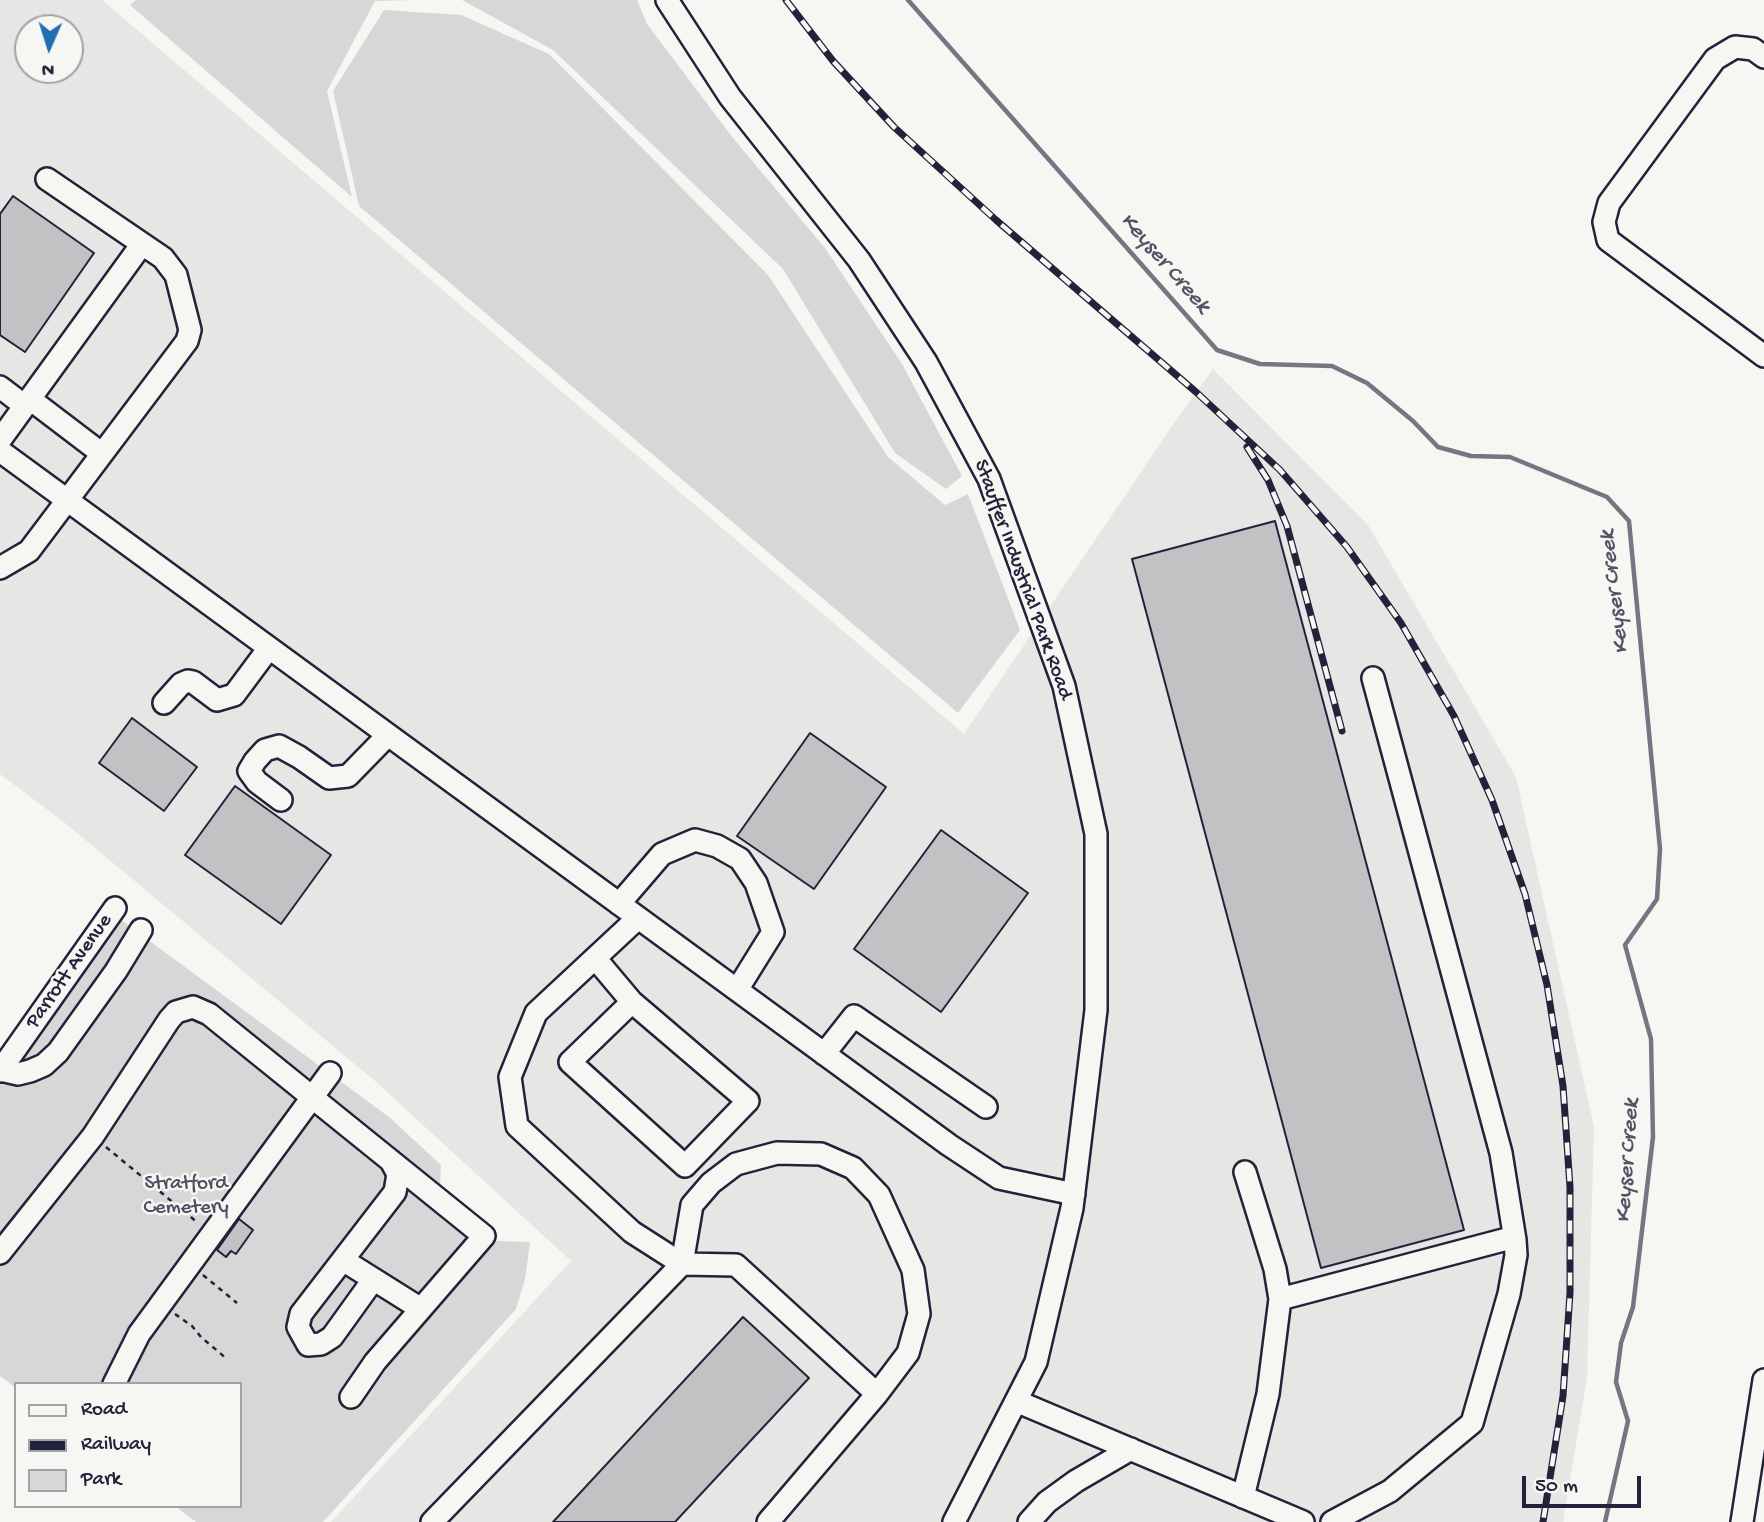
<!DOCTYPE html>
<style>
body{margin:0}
#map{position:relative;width:1764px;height:1522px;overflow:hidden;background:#f6f6f2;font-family:"Gochi Hand",sans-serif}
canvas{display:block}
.legend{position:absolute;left:14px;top:1382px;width:228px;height:126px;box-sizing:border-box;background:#f6f6f2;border:2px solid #a1a1a9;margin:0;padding:9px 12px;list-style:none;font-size:21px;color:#22223b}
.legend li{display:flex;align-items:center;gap:14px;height:35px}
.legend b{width:35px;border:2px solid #a1a1a9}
.north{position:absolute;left:14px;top:14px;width:70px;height:70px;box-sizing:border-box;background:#f6f6f2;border:2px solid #a1a1a9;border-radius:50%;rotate:183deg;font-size:19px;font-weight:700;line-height:28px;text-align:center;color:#22223b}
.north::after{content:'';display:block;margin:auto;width:24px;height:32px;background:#1f6fb2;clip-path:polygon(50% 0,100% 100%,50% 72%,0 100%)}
.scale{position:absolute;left:1522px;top:1476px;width:119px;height:32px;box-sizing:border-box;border:4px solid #22223b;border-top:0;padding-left:9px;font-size:21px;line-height:24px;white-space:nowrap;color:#22223b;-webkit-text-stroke:5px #f6f6f2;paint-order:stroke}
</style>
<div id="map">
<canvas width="1764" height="1522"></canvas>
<ul class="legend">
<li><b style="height:9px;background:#f6f6f2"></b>Road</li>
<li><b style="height:9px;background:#22223b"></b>Railway</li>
<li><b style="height:19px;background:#d7d7d7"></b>Park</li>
</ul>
<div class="north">N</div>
<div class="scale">50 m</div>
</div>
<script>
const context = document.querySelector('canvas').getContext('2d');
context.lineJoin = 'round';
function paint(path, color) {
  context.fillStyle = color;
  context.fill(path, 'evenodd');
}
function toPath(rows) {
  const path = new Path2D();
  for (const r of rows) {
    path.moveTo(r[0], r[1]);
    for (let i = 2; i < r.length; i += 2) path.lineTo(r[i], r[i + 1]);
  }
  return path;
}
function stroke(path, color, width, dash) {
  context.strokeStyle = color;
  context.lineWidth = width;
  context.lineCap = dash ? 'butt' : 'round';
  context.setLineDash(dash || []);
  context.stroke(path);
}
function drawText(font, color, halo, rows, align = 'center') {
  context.font = font + ' "Gochi Hand",sans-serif';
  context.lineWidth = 5;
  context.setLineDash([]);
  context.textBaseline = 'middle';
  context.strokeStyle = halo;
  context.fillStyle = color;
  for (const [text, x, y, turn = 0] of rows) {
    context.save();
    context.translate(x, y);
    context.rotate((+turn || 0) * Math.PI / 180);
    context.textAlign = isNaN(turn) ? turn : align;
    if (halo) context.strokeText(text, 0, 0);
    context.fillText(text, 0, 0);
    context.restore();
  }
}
const built = toPath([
 [0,0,102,0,964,734,1172,426,1213,369,1368,525,1516,777,1594,1127,1587,1377,1563,1522,331,1522,571,1261,375,1081,65,823,0,774],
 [28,28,70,28,70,70,28,70]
]);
const green = toPath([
 [136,0,414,0,375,1,327,91,352,197,130,5],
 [462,0,637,0,647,24,733,138,825,248,902,364,962,476,946,489,895,453,783,269,553,50],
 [384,10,461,15,549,54,768,275,888,457,945,505,968,494,1020,630,958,713,359,206,333,91],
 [117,917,389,1117,441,1165,440,1186,496,1241,530,1242,525,1279,516,1309,323,1522,196,1522,175,1506,240,1506,240,1384,16,1384,16,1388,0,1376,0,1083]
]);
const stream = toPath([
 [908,0,1217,350,1260,364,1332,366,1367,383,1413,421,1438,447,1471,456,1510,457,1607,497,1629,521,1660,849,1657,899,1625,945,1651,1039,1653,1137,1633,1307,1621,1343,1616,1382,1628,1421,1605,1522]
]);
const building = toPath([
 [13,196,94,253,25,352,0,335,0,214,13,196],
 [1275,521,1464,1230,1321,1268,1132,559,1275,521],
 [132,718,197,767,164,811,99,763,132,718],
 [810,733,886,787,814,889,737,836,810,733],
 [235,786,331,855,281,924,185,855,235,786],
 [941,830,1028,893,941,1012,854,949,941,830],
 [239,1219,253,1230,236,1254,231,1251,226,1257,217,1250,239,1219],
 [743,1317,809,1378,675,1522,553,1522,743,1317]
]);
const path = toPath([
 [106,1147,198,1223],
 [203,1275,237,1303],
 [175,1314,192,1326,201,1337,227,1359]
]);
const minor = toPath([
 [667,0,730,97,859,260,926,362,989,479,1064,686,1096,834,1096,1010,1072,1208,1036,1362,954,1522],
 [1764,57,1753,49,1735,47,1715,59,1609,203,1604,222,1608,240,1764,356],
 [0,387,25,406],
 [30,399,101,453],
 [0,440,142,244],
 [0,451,949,1145,999,1178,1074,1194],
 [0,568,29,551,187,341,190,330,176,275,163,258,47,179],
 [1373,678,1501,1153,1515,1240],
 [164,703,181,684,188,681,193,682,217,700,234,695,269,648],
 [281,800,257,782,249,771,255,761,265,750,279,746,299,757,329,778,348,776,388,735],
 [619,904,662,854,695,840,717,846,740,859,756,883,773,932,737,990],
 [638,918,536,1013,510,1077,517,1126,632,1232,682,1264,736,1265,877,1394,768,1522],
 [595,958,632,1002,748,1101,685,1166,570,1062,632,1002],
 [824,1054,854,1016,986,1107],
 [0,1070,18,1074,30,1071,44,1065,58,1052,116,971,141,930],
 [0,1071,115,908],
 [0,1253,93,1136,169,1020,176,1012,193,1007,209,1014,484,1236,375,1362,351,1397],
 [343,1260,421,1309],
 [373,1280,332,1337,321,1344,308,1345,298,1327,301,1314,395,1192,398,1174,391,1161],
 [1280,1299,1507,1239,1515,1240,1516,1255,1509,1294,1472,1423,1390,1491,1332,1522],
 [114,1384,139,1334,330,1073],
 [1016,1401,1303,1522],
 [1243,1497,1268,1394,1280,1299,1275,1269,1245,1172],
 [432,1522,682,1264,692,1205,711,1183,736,1164,777,1153,821,1154,853,1168,879,1195,913,1270,919,1314,908,1353,877,1394],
 [1029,1522,1047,1502,1076,1481,1131,1449],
 [1742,1522,1764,1380]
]);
const rail = toPath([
 [786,0,833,61,894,127,996,220,1196,392,1280,470,1347,547,1401,623,1454,716,1492,800,1525,894,1547,985,1563,1086,1570,1187,1570,1293,1563,1396,1543,1522],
 [1247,447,1268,480,1287,526,1342,731]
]);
const streetNames = [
 ["Stauffer Industrial Park Road",1022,580,70],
 ["Parrott Avenue",70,972,-55]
];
const parkNames = [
 ["Stratford",186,1185],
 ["Cemetery",186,1209]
];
const waterNames = [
 ["Keyser Creek",1164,264,49],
 ["Keyser Creek",1616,592,-97],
 ["Keyser Creek",1629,1161,-86]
];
paint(built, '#e6e6e4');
paint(green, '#d7d7d7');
stroke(stream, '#757583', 4.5);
paint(building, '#c2c2c4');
stroke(building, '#22223b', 2);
stroke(minor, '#22223b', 26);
stroke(path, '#22223b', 2.5, [5, 5]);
stroke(minor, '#f6f6f2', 21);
stroke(rail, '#22223b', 7);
stroke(rail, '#f6f6f2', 4.5, [13]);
drawText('21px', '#22223b', '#f6f6f2', streetNames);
drawText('21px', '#4f4f62', '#f6f6f2', parkNames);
drawText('italic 23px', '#535365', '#f6f6f2', waterNames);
</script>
